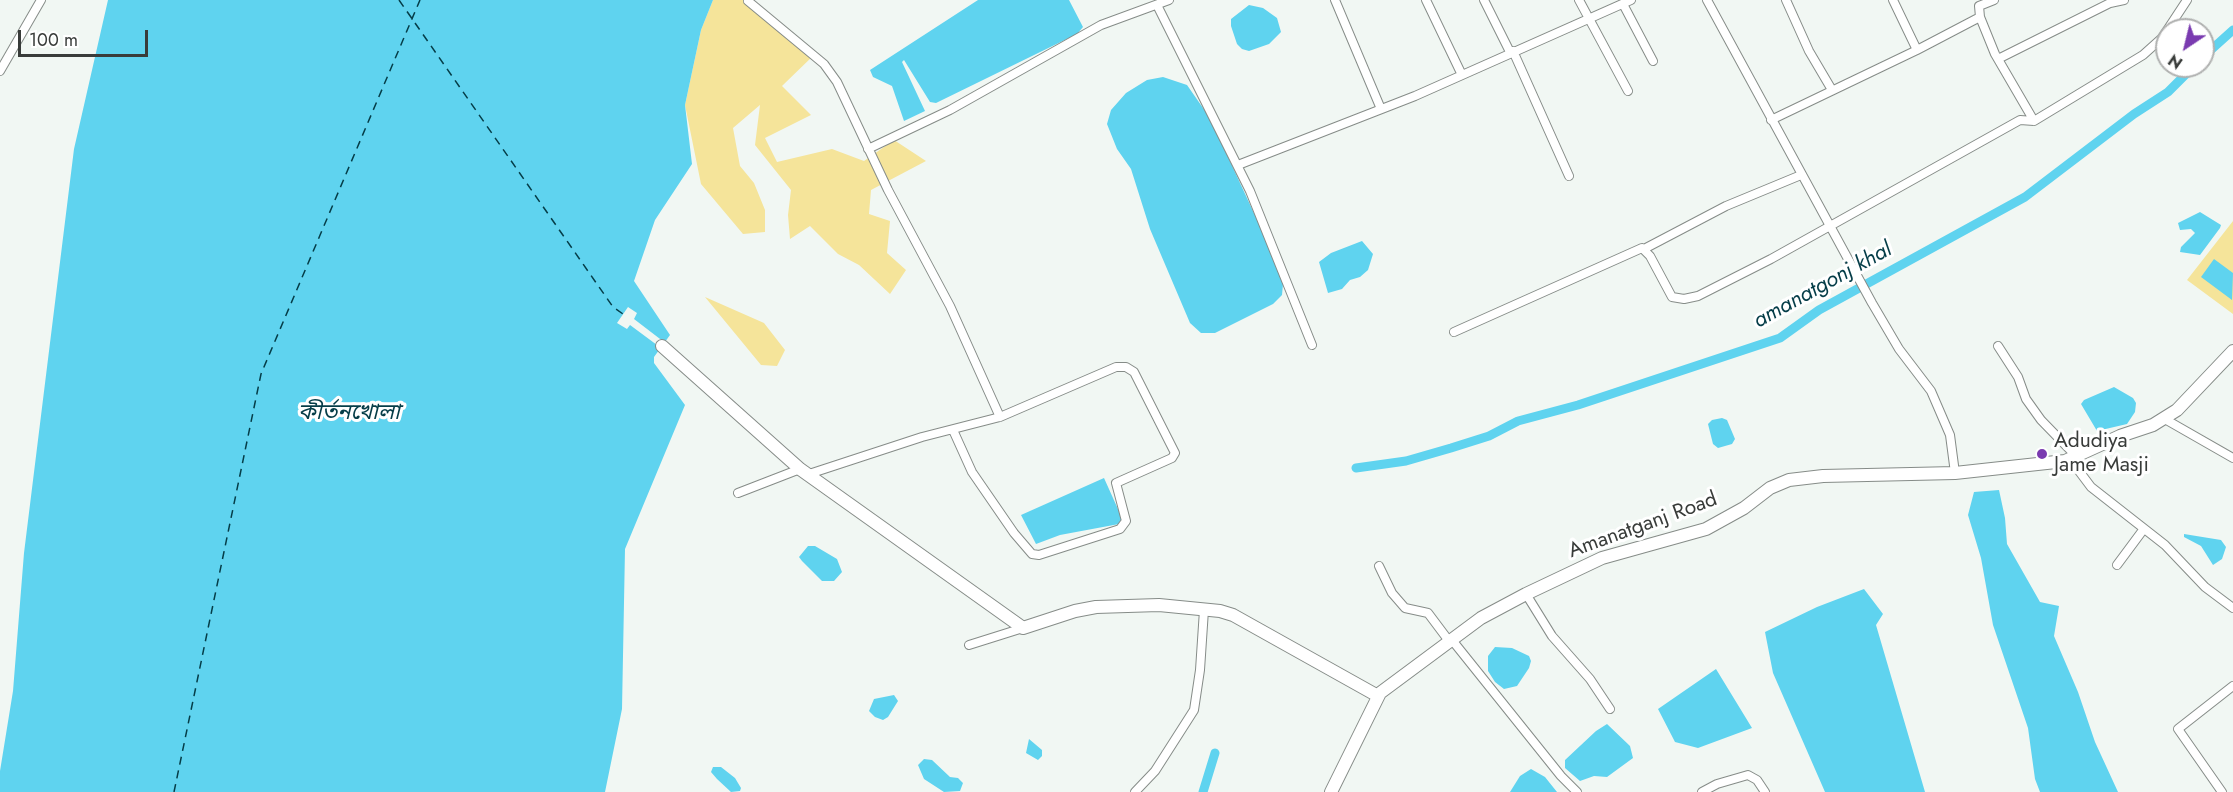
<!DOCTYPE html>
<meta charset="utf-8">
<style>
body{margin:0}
#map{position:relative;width:2233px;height:792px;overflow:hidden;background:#f1f7f3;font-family:Jost,sans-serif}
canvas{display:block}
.north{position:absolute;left:2155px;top:18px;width:60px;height:60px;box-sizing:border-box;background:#fff;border:2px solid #b0b1b0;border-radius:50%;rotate:215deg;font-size:16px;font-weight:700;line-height:24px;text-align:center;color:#393c3a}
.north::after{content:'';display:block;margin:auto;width:21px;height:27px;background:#7a3bb0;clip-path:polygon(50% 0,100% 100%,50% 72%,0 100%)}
.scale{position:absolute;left:18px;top:30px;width:130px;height:27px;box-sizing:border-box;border:3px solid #393c3a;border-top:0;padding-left:8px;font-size:18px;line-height:21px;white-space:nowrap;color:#393c3a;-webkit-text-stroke:4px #fff;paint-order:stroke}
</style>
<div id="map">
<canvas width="2233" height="792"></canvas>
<div class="north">N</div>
<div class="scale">100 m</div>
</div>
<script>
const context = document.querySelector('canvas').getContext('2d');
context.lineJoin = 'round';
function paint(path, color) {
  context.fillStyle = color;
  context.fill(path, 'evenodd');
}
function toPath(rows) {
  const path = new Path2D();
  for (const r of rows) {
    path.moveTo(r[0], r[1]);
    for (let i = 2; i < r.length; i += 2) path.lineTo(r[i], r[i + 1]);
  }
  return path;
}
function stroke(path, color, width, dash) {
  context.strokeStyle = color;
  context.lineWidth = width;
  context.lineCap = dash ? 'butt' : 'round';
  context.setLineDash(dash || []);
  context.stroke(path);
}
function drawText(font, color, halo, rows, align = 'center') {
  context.font = font + ' Jost,"Noto Sans Bengali",sans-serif';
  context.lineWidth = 6;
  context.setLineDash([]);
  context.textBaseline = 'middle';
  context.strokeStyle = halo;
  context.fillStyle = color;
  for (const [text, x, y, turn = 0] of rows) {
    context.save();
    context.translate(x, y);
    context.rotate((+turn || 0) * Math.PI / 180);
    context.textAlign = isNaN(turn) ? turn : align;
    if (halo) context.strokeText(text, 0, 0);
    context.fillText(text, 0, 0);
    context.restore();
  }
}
const green = toPath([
 [713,0,746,0,815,54,782,86,811,115,765,138,777,162,832,149,864,161,894,140,926,161,871,190,869,214,890,221,887,253,906,270,890,294,859,265,838,254,810,226,790,239,788,215,791,190,755,145,760,105,733,128,740,166,754,183,765,210,765,232,743,234,701,184,685,105,701,30],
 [2233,221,2233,314,2187,280],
 [705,297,764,323,785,350,777,366,761,365]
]);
const water = toPath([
 [108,0,713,0,701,30,685,105,692,164,655,220,634,281,670,335,654,357,654,363,685,405,625,549,622,709,605,792,0,792,0,771,13,691,24,553,74,149],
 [978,0,1069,0,1083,27,1077,34,936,103,930,102,904,60,902,62,925,111,904,121,892,86,873,77,870,70],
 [1249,5,1263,8,1277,18,1281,32,1269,44,1249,51,1242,49,1237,44,1231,26,1231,19],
 [1163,77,1187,85,1210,118,1265,237,1283,284,1282,295,1273,304,1215,333,1201,333,1190,323,1150,229,1131,169,1117,149,1107,124,1111,110,1126,93,1147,80],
 [2200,212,2221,225,2220,228,2200,255,2180,252,2181,247,2195,233,2191,229,2180,230,2178,223],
 [1362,241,1373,254,1368,270,1360,277,1350,280,1342,289,1328,293,1319,262,1331,253],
 [2214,259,2233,273,2232,300,2201,277],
 [2114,387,2133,398,2136,403,2135,412,2127,424,2097,431,2081,404,2084,400],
 [1722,418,1727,420,1735,439,1732,444,1718,448,1713,444,1708,424,1712,420],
 [1104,478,1122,518,1119,524,1060,535,1036,544,1021,515],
 [1999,490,2005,518,2007,544,2040,602,2059,606,2054,636,2078,692,2095,742,2118,792,2040,792,2035,779,2028,728,1993,625,1981,558,1968,515,1974,492],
 [2184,534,2221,540,2226,547,2222,559,2213,565,2201,546,2184,537],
 [808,546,815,546,837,559,842,572,834,581,822,581,802,561,799,557],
 [1864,589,1883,614,1876,625,1925,792,1825,792,1773,673,1765,632,1817,607],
 [1495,647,1512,648,1529,656,1531,661,1529,668,1517,686,1504,689,1495,682,1488,671,1488,656],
 [1716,669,1752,728,1698,748,1675,742,1658,709],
 [894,695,898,701,888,717,883,720,875,717,869,711,874,699],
 [1607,724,1630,746,1633,758,1607,777,1594,776,1580,781,1565,768,1565,760,1596,731],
 [1029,739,1042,750,1042,756,1038,760,1026,753],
 [924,759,932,760,950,777,958,778,963,783,960,791,944,792,924,779,918,765],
 [713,767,721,767,735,778,741,788,740,791,731,792,717,779,711,772],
 [1531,769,1545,777,1557,792,1510,792,1520,776]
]);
const pier = toPath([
 [628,307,637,313,634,319,664,342,661,348,630,325,627,329,617,323]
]);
const canal = toPath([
 [2203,57,2233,30],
 [1356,468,1406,461,1451,448,1489,436,1518,421,1578,405,1780,338,1819,310,2025,197,2134,114,2168,92,2194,66],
 [1203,792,1215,753]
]);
const ferry = toPath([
 [399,0,613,307,623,314],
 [174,792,261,374,420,0]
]);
const minor = toPath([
 [1335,0,1381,109],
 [1426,0,1461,73],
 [1484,0,1510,52],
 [1579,0,1628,91],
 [1707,0,1872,303,1899,349,1931,391,1950,435,1955,473],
 [1786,0,1809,51,1832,90],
 [1994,0,1979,6,1980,17,1995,54,2034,121],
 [748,1,824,64,837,82,888,190,950,306,1000,417],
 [1623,4,1653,61],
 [1157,5,1250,191,1312,345],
 [1917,50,1980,17],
 [1513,51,1569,176],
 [1998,59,2110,3,2124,0],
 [0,71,41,0],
 [1771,120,1917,50,1893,0],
 [868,149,950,110,1101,25,1169,0],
 [1238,165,1415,96,1631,0],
 [1644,249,1726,206,1801,175],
 [1454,332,1642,248,1650,256,1672,297,1684,299,1698,296,1771,259,2020,120,2034,121,2143,55,2162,38,2187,0],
 [1998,346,2018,377,2026,399,2041,420,2076,456],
 [2163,418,2233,458],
 [2070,459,2091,487,2165,545,2205,587,2233,608],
 [809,474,922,437,1000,417,1116,367,1126,367,1134,372,1175,453,1172,458,1116,483,1126,521,1120,529,1039,555,1032,554,1014,533,972,472,953,430],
 [738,493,800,469],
 [2117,565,2143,530],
 [1379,566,1392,593,1405,608,1428,613,1449,641],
 [1526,594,1552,636,1590,679,1610,709],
 [1452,640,1561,776,1577,792],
 [969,645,1023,628],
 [1135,792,1155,771,1194,710,1200,670,1204,610],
 [1702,792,1717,784,1748,775,1757,780,1765,792],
 [2222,792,2178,729,2233,686]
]);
const secondary = toPath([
 [662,346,800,469,1023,628,1075,611,1096,607,1159,605,1220,611,1233,615,1378,696],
 [1331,792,1380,693,1481,618,1526,594,1602,558,1706,529,1744,508,1770,488,1789,480,1823,476,1955,473,2065,461,2120,436,2153,425,2177,410,2233,351]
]);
const markers = [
 [2042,454,6,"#7a3bb0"]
];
const poiNames = [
 ["Adudiya",2054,442],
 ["Jame Masji",2054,466]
];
const streetNames = [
 ["Amanatganj Road",1643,526,-20]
];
const waterNames = [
 ["amanatgonj khal",1823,286,-29],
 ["কীর্তনখোলা",349,414]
];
paint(green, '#f5e49a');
paint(water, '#5fd3ef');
paint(pier, '#f1f7f3');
stroke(canal, '#5fd3ef', 9);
stroke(ferry, '#053d48', 1.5, [8, 6]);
stroke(minor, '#868c88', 10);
stroke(secondary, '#868c88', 14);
stroke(minor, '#fff', 8);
stroke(secondary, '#fff', 12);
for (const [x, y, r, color] of markers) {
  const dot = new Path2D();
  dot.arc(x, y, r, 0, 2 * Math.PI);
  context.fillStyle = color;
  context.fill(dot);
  stroke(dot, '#fff', 2);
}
drawText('21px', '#393c3a', '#fff', poiNames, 'left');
drawText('21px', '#393c3a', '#fff', streetNames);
drawText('italic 22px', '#053d48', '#fff', waterNames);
</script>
